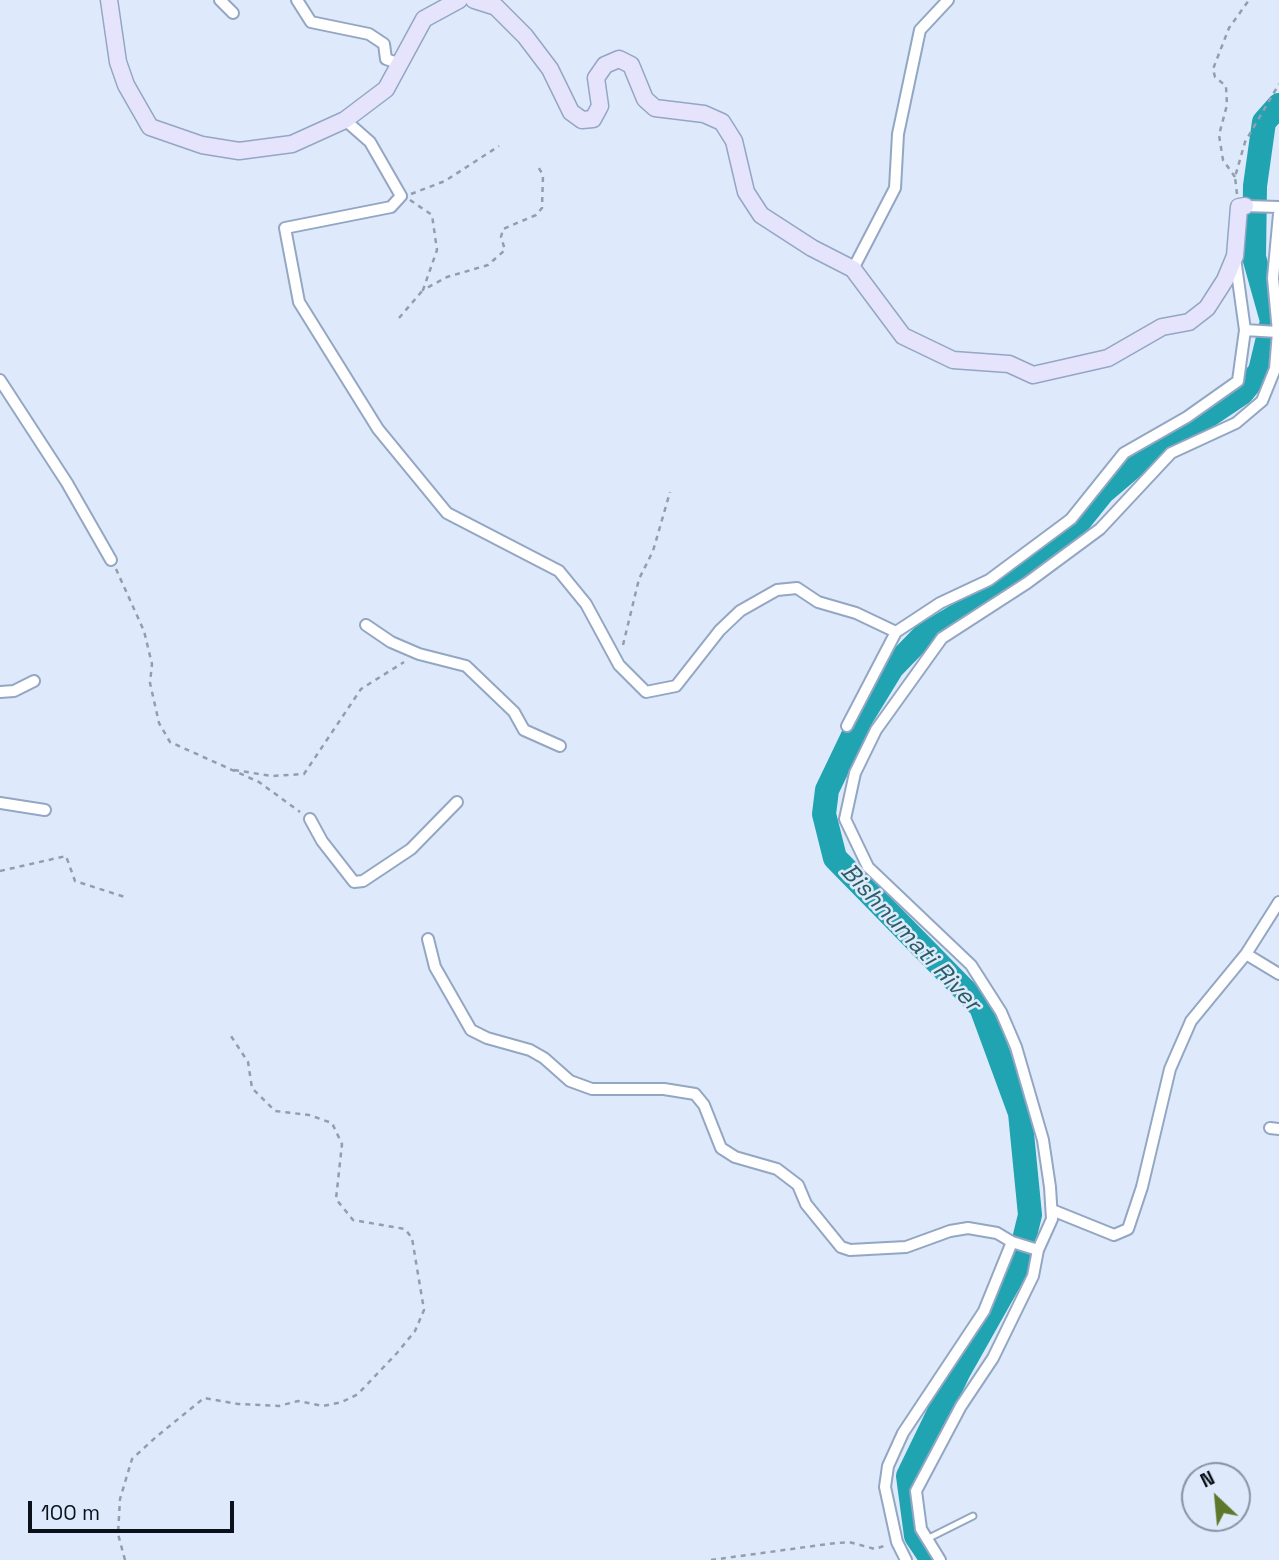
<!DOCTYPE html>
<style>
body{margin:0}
#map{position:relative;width:1279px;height:1560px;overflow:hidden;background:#deeafc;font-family:"Space Grotesk",sans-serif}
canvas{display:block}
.north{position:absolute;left:1181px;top:1462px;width:70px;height:70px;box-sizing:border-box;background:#deeafc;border:2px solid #8993a2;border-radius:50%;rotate:334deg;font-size:19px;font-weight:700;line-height:28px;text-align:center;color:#0a111b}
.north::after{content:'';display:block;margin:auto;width:24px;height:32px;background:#5e782b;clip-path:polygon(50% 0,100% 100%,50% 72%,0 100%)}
.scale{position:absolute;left:28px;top:1501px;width:206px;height:32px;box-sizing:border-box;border:4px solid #0a111b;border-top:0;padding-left:9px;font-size:21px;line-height:24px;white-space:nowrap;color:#0a111b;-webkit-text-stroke:5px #deeafc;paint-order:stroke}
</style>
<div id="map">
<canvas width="1279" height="1560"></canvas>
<div class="north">N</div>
<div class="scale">100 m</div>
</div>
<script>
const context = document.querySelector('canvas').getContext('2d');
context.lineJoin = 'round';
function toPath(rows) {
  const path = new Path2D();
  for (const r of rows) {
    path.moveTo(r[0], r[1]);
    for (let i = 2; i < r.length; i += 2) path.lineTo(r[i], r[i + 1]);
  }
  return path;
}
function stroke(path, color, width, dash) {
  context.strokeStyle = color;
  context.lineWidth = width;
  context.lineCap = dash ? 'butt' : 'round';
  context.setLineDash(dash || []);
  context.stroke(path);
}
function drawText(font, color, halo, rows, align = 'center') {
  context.font = font + ' "Space Grotesk",sans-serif';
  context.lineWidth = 5;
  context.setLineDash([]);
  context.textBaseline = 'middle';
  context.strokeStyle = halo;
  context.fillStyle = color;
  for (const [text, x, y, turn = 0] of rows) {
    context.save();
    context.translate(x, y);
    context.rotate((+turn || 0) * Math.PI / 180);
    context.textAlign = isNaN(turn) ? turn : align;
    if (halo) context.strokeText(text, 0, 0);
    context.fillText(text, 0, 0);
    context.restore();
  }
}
const river = toPath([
 [932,1560,916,1536,908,1476,959,1371,1017,1268,1030,1215,1020,1113,981,1007,835,858,824,814,827,790,862,717,892,668,924,635,990,596,1062,543,1103,492,1136,464,1242,393,1260,371,1272,321,1254,257,1255,186,1264,122,1279,105]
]);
const path = toPath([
 [1235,177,1223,160,1219,135,1227,105,1226,86,1215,77,1213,69,1229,28,1249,0],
 [411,194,445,181,499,146],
 [1237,194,1235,177,1245,142,1279,84],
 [410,200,432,215,437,250,423,290,447,277,488,265,505,250,501,237,503,229,536,215,542,208,543,175,537,165],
 [399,318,423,290],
 [116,569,144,631,152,664,150,683,159,723,170,742,259,782,300,812],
 [623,645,639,579,653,551,670,492],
 [234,770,272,776,304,774,361,689,404,662],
 [0,871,66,856,75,881,128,898],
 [125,1560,118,1534,120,1499,132,1459,156,1437,204,1398,238,1404,279,1406,298,1401,323,1406,342,1402,358,1394,397,1353,415,1331,424,1310,412,1238,405,1229,353,1220,336,1199,342,1144,332,1123,309,1115,275,1111,252,1088,248,1062,229,1033],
 [711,1560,828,1544,849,1542,875,1549,887,1545]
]);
const lane = toPath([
 [927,1539,973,1516]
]);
const street = toPath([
 [220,0,233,13],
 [297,0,311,22,369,34,384,44,386,59,400,64],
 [345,120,370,142,401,196,391,207,285,228,299,302,378,429,447,513,559,571,586,604,619,665,646,692,676,686,720,630,740,611,777,590,797,588,818,602,856,613,896,632],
 [1245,206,1279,207],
 [853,269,895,188,898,134,920,30,948,0],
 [1245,330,1278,332],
 [0,380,67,483,111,560],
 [366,625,391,642,419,654,466,666,514,712,524,730,560,746],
 [0,692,14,691,34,681],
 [847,726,896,632,940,603,989,580,1071,519,1124,453,1187,417,1238,381,1245,330,1235,258],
 [0,803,45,810],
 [310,819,322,841,354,882,363,881,411,849,457,802],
 [428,939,435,967,471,1030,487,1038,530,1050,544,1058,570,1081,592,1089,664,1089,695,1094,704,1105,721,1148,735,1157,777,1169,798,1185,806,1204,841,1247,850,1250,906,1247,950,1231,968,1228,997,1233,1012,1242,984,1311,903,1433,888,1466,885,1487,897,1542,906,1560],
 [1246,954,1279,974],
 [1270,1128,1279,1129],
 [1052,1210,1114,1235,1128,1229,1142,1187,1170,1069,1191,1021,1246,954,1279,902],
 [1012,1242,1038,1250],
 [940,1560,921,1529,916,1491,961,1406,993,1358,1033,1276,1038,1250,1052,1219,1050,1187,1043,1140,1016,1047,1001,1012,971,965,868,867,845,819,855,773,876,730,942,638,1027,583,1100,529,1171,453,1236,423,1262,401,1275,369,1278,332,1273,278,1279,214]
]);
const secondary = toPath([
 [109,0,118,62,126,85,150,127,202,145,239,151,292,144,345,120,386,89,424,19,459,0],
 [474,0,496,7,525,36,550,69,571,112,582,120,593,119,600,106,596,78,605,65,619,59,631,65,645,99,655,108,704,114,722,122,734,141,746,192,761,215,812,248,853,269,903,336,953,360,1009,364,1033,375,1108,358,1162,327,1189,322,1207,308,1225,280,1235,256,1239,207,1245,206]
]);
const waterNames = [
 ["Bishnumati River",910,938,47]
];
stroke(river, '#20a4b1', 24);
stroke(lane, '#93a6c3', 9);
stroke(street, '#93a6c3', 14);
stroke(secondary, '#93a6c3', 19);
stroke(path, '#939ead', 2.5, [5, 5]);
stroke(lane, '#fff', 5);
stroke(street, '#fff', 10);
stroke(secondary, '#e5e4fc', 16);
drawText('italic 24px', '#2b5e64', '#deeafc', waterNames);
</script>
